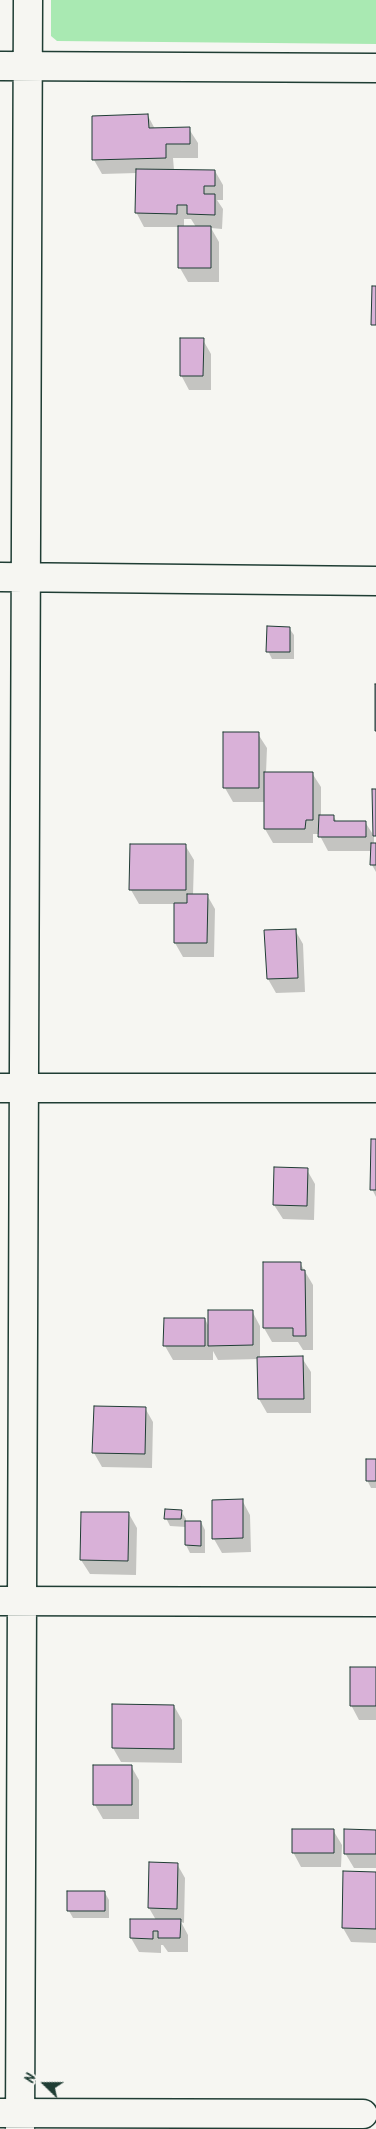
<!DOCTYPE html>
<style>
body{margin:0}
#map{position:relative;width:376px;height:2129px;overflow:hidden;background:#f6f6f2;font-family:Kalam,sans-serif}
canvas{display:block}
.north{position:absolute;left:20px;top:2059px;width:50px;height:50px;-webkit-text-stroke:4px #f6f6f2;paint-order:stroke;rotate:292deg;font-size:14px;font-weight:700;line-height:20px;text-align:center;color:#1f3d34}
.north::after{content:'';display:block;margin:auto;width:18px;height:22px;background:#1f3d34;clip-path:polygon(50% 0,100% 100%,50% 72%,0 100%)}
</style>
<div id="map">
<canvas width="376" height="2129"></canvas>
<div class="north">N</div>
</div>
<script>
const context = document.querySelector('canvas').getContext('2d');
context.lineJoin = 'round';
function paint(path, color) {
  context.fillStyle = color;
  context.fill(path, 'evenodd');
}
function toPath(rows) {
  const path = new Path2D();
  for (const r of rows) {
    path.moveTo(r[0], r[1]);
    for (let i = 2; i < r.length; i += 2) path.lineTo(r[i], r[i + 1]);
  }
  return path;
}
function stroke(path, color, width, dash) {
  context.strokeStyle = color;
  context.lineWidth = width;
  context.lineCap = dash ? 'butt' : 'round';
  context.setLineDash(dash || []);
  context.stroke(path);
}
const green = toPath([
 [51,0,376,0,376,44,57,41,51,36]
]);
const shadow = toPath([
 [148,116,155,129,189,129,198,143,198,158,173,158,174,170,215,171,223,185,223,200,217,200,223,209,222,229,211,228,219,242,219,282,188,282,180,268,179,227,144,227,136,212,137,173,102,174,94,160],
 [184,219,191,219,196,227,184,227],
 [203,340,211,354,211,390,189,390,181,375],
 [289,628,294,635,294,659,272,659,268,651],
 [258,734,267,748,266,773,312,773,321,787,321,816,333,816,337,822,365,822,374,836,374,844,376,844,376,872,372,865,372,851,328,851,319,834,313,834,313,843,273,843,265,829,265,802,233,802,225,788],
 [185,845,194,860,193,895,207,895,215,909,214,957,183,957,175,943,176,904,139,904,131,890],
 [295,930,303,944,305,992,276,993,268,979,266,932],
 [376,1140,376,1197,372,1189],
 [307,1170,315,1184,314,1220,283,1219,274,1205],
 [300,1263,313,1285,313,1350,303,1350,298,1342,272,1342,264,1328],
 [252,1311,260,1326,260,1358,302,1358,311,1372,311,1413,267,1413,259,1399,259,1359,218,1360,213,1351,213,1360,173,1360,165,1346,205,1319,209,1327],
 [145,1408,153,1422,152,1468,102,1467,94,1453],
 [376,1461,376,1488,371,1488,367,1480],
 [242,1500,250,1515,251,1552,222,1553,214,1539],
 [181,1511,186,1519,186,1522,201,1522,205,1530,205,1553,190,1553,186,1545,186,1527,170,1526,166,1518],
 [129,1514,137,1528,136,1575,90,1574,81,1560],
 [376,1669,376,1720,359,1720,351,1705],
 [174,1706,182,1720,182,1763,121,1762,113,1748],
 [131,1766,139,1780,139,1819,103,1819,95,1805],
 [333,1830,342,1845,341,1867,301,1867,293,1852],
 [376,1831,376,1868,354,1868,345,1853],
 [177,1864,185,1878,184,1923,181,1922,188,1935,188,1952,168,1952,163,1945,161,1945,161,1953,139,1952,131,1938,131,1920,156,1920,149,1908],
 [376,1873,376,1943,351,1942,343,1928],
 [105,1893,109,1900,109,1918,73,1918,69,1911]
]);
const building = toPath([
 [148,114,149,128,190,127,190,144,166,144,166,158,92,160,92,116,148,114],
 [136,169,215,170,215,186,204,186,204,194,215,194,215,215,187,214,187,205,177,205,177,214,135,213,136,169],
 [178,226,211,226,211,268,178,268,178,226],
 [372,286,376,286,376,325,371,325,372,286],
 [180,338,204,338,203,376,180,376,180,338],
 [267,626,290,627,290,652,266,652,267,626],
 [375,684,376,684,376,731,375,731,375,684],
 [223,732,259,732,259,788,223,788,223,732],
 [264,772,313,772,313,820,306,820,305,829,264,829,264,772],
 [372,789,376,789,376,836,373,836,372,789],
 [319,815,334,815,334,821,366,821,366,837,318,837,319,815],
 [371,843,376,843,376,865,370,865,371,843],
 [130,844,186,844,186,890,129,890,130,844],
 [187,894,208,894,207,943,174,943,174,903,187,903,187,894],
 [296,929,298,978,267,979,264,930,296,929],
 [371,1139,376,1139,376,1190,370,1190,371,1139],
 [274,1167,308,1168,307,1206,273,1205,274,1167],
 [263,1262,301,1262,301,1270,305,1270,306,1336,293,1336,293,1328,263,1328,263,1262],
 [208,1310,253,1310,253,1345,208,1346,208,1310],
 [164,1318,205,1318,205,1346,163,1346,164,1318],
 [303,1356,304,1399,258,1399,257,1357,303,1356],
 [94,1406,146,1407,145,1454,92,1453,94,1406],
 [366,1459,376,1459,376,1481,366,1481,366,1459],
 [243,1499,243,1538,212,1539,212,1500,243,1499],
 [165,1509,182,1510,181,1519,164,1519,165,1509],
 [81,1512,129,1512,128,1561,80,1560,81,1512],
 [185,1521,201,1521,201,1546,185,1545,185,1521],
 [350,1667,376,1667,376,1706,350,1706,350,1667],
 [112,1704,174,1705,174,1749,112,1748,112,1704],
 [93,1765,132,1765,132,1805,93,1805,93,1765],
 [292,1829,334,1829,334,1853,292,1853,292,1829],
 [344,1829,376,1830,376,1854,344,1854,344,1829],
 [149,1862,178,1863,177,1909,148,1908,149,1862],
 [343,1871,376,1872,376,1929,342,1928,343,1871],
 [67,1891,105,1891,105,1911,67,1911,67,1891],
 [130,1919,181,1919,180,1938,158,1938,158,1931,153,1931,153,1939,130,1938,130,1919]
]);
const street = toPath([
 [0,66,376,68],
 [0,577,376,581],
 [0,1088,376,1088],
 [0,1601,376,1602],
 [0,2113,363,2114],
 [20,2129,28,0]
]);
paint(green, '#a9e9b2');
paint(shadow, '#0003');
paint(building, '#d9b1d8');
stroke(building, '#1f3d34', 1);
stroke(street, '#1f3d34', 31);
stroke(street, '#f6f6f2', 28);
</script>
